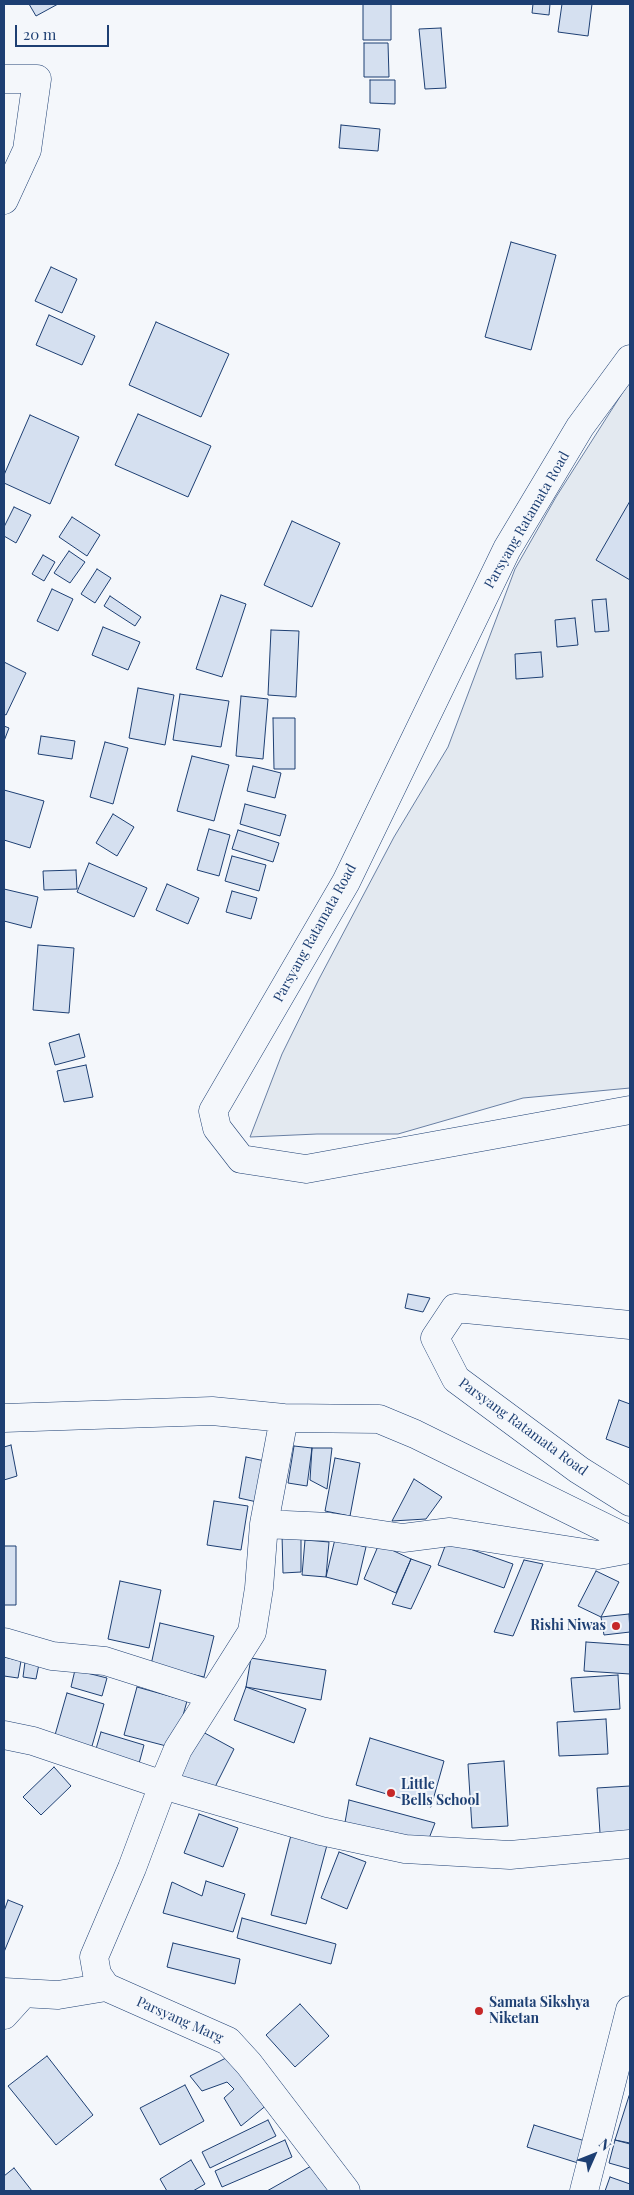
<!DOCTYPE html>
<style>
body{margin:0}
#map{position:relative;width:634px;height:2195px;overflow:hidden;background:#f4f7fb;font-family:"Playfair Display",serif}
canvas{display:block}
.frame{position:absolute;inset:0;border:5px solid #1d3f73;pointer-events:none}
.north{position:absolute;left:569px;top:2130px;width:50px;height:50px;-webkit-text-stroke:4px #f4f7fb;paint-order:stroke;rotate:46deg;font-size:14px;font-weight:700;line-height:20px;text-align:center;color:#1d3f73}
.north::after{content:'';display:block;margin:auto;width:18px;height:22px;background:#1d3f73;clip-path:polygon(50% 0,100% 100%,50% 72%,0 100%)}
.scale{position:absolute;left:15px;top:25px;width:94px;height:22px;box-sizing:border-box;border:2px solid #1d3f73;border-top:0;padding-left:6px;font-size:15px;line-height:18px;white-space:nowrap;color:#1d3f73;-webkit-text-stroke:4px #f4f7fb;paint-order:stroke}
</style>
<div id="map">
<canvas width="634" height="2195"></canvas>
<div class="frame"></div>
<div class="north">N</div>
<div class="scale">20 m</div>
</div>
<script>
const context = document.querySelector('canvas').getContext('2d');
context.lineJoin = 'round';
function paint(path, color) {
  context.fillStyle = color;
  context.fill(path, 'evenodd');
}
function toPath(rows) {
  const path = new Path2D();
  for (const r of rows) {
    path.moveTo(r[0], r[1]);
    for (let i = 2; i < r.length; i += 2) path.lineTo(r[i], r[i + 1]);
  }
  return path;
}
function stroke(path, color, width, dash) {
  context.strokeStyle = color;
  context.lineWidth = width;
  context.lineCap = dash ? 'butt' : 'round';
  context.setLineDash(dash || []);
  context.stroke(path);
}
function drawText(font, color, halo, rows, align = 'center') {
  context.font = font + ' "Playfair Display",serif';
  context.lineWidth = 4;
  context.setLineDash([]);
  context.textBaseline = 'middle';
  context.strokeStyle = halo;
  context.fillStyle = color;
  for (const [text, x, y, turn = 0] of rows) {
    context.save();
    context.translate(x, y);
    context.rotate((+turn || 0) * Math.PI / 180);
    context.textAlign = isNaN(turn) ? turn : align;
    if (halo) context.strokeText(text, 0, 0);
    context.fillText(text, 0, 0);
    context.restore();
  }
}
const green = toPath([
 [630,381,630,1088,523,1098,398,1134,317,1134,250,1137,282,1054,319,979,394,837,448,747,515,569,556,497,630,381]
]);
const building = toPath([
 [29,4,58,4,36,16,29,4],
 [363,4,391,4,391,40,363,40,363,4],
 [533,4,550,4,549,15,532,13,533,4],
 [562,4,592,4,588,36,558,32,562,4],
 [441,28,446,88,425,89,419,29,441,28],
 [364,43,388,43,389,77,364,77,364,43],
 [370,80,395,80,395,104,370,103,370,80],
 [341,125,380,129,378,151,339,148,341,125],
 [511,242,556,255,531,350,485,337,511,242],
 [51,267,77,279,62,313,35,301,51,267],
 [49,315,95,336,82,365,36,345,49,315],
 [156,322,229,354,201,417,129,385,156,322],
 [138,414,211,446,188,497,115,465,138,414],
 [30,415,79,437,50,504,4,483,4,475,30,415],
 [630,501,630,580,596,560,630,501],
 [14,507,31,515,16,543,4,536,4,527,14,507],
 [72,517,100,535,87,556,59,537,72,517],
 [292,521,340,543,312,607,264,585,292,521],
 [69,551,85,562,70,583,54,573,69,551],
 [43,555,55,562,44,581,32,574,43,555],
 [97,569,111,578,95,603,81,594,97,569],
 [52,589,73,599,58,631,37,621,52,589],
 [221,595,246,604,222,677,196,669,221,595],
 [110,596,141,617,135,626,104,606,110,596],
 [606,599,609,631,595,632,592,600,606,599],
 [575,618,578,645,557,647,555,620,575,618],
 [103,627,140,642,128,670,92,655,103,627],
 [271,630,299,631,296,697,268,695,271,630],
 [541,652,543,677,516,679,515,654,541,652],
 [4,662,26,673,6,715,4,714,4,662],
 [138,688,174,695,165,745,129,738,138,688],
 [180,694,229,701,221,747,173,740,180,694],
 [241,696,268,699,263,759,236,756,241,696],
 [273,718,295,718,295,769,274,769,273,718],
 [4,726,9,728,4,741,4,726],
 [41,736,75,741,72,759,38,754,41,736],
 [105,742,128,748,113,804,90,797,105,742],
 [192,756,229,765,214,821,177,811,192,756],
 [253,766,281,773,275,798,247,791,253,766],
 [4,790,44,801,30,848,4,840,4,790],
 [245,804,286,815,280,836,240,824,245,804],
 [113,814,134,827,117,856,96,843,113,814],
 [209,829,230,835,219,876,197,870,209,829],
 [238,830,279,843,273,862,232,849,238,830],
 [232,856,266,865,259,891,225,881,232,856],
 [89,863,147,888,134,917,77,892,89,863],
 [76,870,77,889,44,890,43,871,76,870],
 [167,884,199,898,188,924,156,910,167,884],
 [4,889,38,897,31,928,4,921,4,889],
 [232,891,257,898,251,919,226,912,232,891],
 [38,945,74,948,69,1013,33,1010,38,945],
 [79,1034,85,1057,55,1065,49,1043,79,1034],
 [86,1065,93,1097,64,1102,57,1071,86,1065],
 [408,1294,430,1298,423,1312,405,1308,408,1294],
 [619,1400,630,1404,630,1448,606,1439,619,1400],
 [11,1445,17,1476,4,1480,4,1447,11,1445],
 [294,1446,312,1448,307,1486,288,1483,294,1446],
 [312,1448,332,1448,327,1489,310,1480,312,1448],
 [246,1457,265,1461,257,1502,239,1498,246,1457],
 [335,1458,360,1463,350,1516,325,1511,335,1458],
 [414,1479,442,1497,426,1519,392,1521,414,1479],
 [214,1501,248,1506,241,1550,207,1545,214,1501],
 [282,1534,301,1534,301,1572,283,1573,282,1534],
 [335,1539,366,1547,357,1585,326,1577,335,1539],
 [305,1540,329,1542,326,1577,302,1575,305,1540],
 [447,1541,513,1564,504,1588,438,1565,447,1541],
 [379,1544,411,1559,396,1593,364,1579,379,1544],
 [4,1546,16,1546,16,1605,4,1605,4,1546],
 [411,1559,431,1566,411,1609,392,1604,411,1559],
 [524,1560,543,1564,513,1636,494,1632,524,1560],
 [596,1571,619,1582,601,1617,578,1606,596,1571],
 [120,1581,161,1590,149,1648,108,1639,120,1581],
 [629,1614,630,1632,604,1635,601,1617,629,1614],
 [160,1623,214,1636,204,1677,151,1665,160,1623],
 [586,1642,630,1645,630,1674,584,1671,586,1642],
 [4,1657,21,1661,18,1678,4,1676,4,1657],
 [251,1658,326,1670,321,1700,246,1687,251,1658],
 [25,1662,39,1664,36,1679,23,1677,25,1662],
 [75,1670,107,1678,102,1696,71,1687,75,1670],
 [618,1675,620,1709,574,1712,571,1678,618,1675],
 [137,1687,187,1701,174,1748,124,1735,137,1687],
 [246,1687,306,1709,294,1743,234,1720,246,1687],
 [67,1693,104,1704,90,1753,53,1742,67,1693],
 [606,1719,608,1754,559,1756,557,1722,606,1719],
 [201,1731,234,1749,210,1797,177,1779,201,1731],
 [101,1732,144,1745,137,1771,93,1759,101,1732],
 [370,1738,444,1761,431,1807,356,1785,370,1738],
 [504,1761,508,1826,472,1828,468,1764,504,1761],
 [54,1767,71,1786,41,1815,23,1797,54,1767],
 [630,1786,630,1832,600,1833,597,1788,630,1786],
 [349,1800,435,1823,426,1846,344,1828,349,1800],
 [199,1814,238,1828,223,1867,184,1853,199,1814],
 [291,1835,327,1845,306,1924,271,1915,291,1835],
 [339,1852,366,1862,347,1909,321,1898,339,1852],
 [206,1881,245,1894,233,1932,163,1913,172,1882,202,1896,206,1881],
 [8,1900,23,1906,4,1952,4,1911,8,1900],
 [242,1918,336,1944,331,1964,237,1938,242,1918],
 [173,1943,240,1959,235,1984,167,1967,173,1943],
 [300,2004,329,2036,295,2067,266,2035,300,2004],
 [47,2056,93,2115,56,2145,8,2086,47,2056],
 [228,2057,268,2104,241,2126,224,2098,234,2089,227,2082,202,2091,190,2076,228,2057],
 [185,2085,204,2121,160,2145,140,2108,185,2085],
 [629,2096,630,2096,630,2143,615,2140,629,2096],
 [268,2120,276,2136,210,2168,202,2152,268,2120],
 [534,2125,585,2141,578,2163,527,2147,534,2125],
 [285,2140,292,2157,222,2187,215,2171,285,2140],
 [615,2140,630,2144,630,2169,609,2163,615,2140],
 [191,2160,205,2184,193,2191,167,2191,160,2179,191,2160],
 [313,2165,329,2191,267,2191,313,2165],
 [14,2168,32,2191,4,2191,4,2176,14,2168],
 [610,2177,630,2184,630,2191,605,2191,610,2177]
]);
const minor = toPath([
 [4,79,37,79,27,150,4,200],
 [4,1418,212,1411,284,1418,379,1419,415,1434,630,1540],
 [264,1524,284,1418],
 [4,1642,52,1656,105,1661,212,1695],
 [4,1735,33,1741,163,1785,321,1831,405,1849,510,1855,630,1844],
 [106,1987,97,1974,94,1957,132,1868,163,1785,178,1749,252,1632,259,1588,264,1524,330,1527,403,1538,450,1532,598,1555,630,1549],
 [4,1992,58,1995,106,1987,228,2041,249,2064,346,2191],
 [4,2015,23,1994]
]);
const tertiary = toPath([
 [630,359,580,427,507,549,346,882,213,1111,217,1128,241,1159,306,1169,630,1110],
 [630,1325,455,1308,435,1338,456,1379,579,1470,630,1502],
 [584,2191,630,2010]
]);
const markers = [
 [616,1626,5,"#c62828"],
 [391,1793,5,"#c62828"],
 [479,2011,5,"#c62828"]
];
const streetNames = [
 ["Parsyang Ratamata Road",527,520,-60],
 ["Parsyang Ratamata Road",315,933,-61],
 ["Parsyang Ratamata Road",523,1427,36],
 ["Parsyang Marg",180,2020,24]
];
const poiNames = [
 ["Rishi Niwas",606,1626,"right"],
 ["Little",401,1785],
 ["Bells School",401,1801],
 ["Samata Sikshya",489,2003],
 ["Niketan",489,2019]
];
paint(green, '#e3e9f0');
stroke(green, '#687fa3', 1);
paint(building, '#d5e0f0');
stroke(building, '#1d3f73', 1);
stroke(minor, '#1d3f73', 29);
stroke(tertiary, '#1d3f73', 29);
stroke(minor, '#f4f7fb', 28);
stroke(tertiary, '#f4f7fb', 28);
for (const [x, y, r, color] of markers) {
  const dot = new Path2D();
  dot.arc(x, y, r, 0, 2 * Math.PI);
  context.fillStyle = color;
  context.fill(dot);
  stroke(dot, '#f4f7fb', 2);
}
drawText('14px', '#1d3f73', '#f4f7fb', streetNames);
drawText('bold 14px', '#1d3f73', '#f4f7fb', poiNames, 'left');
</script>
